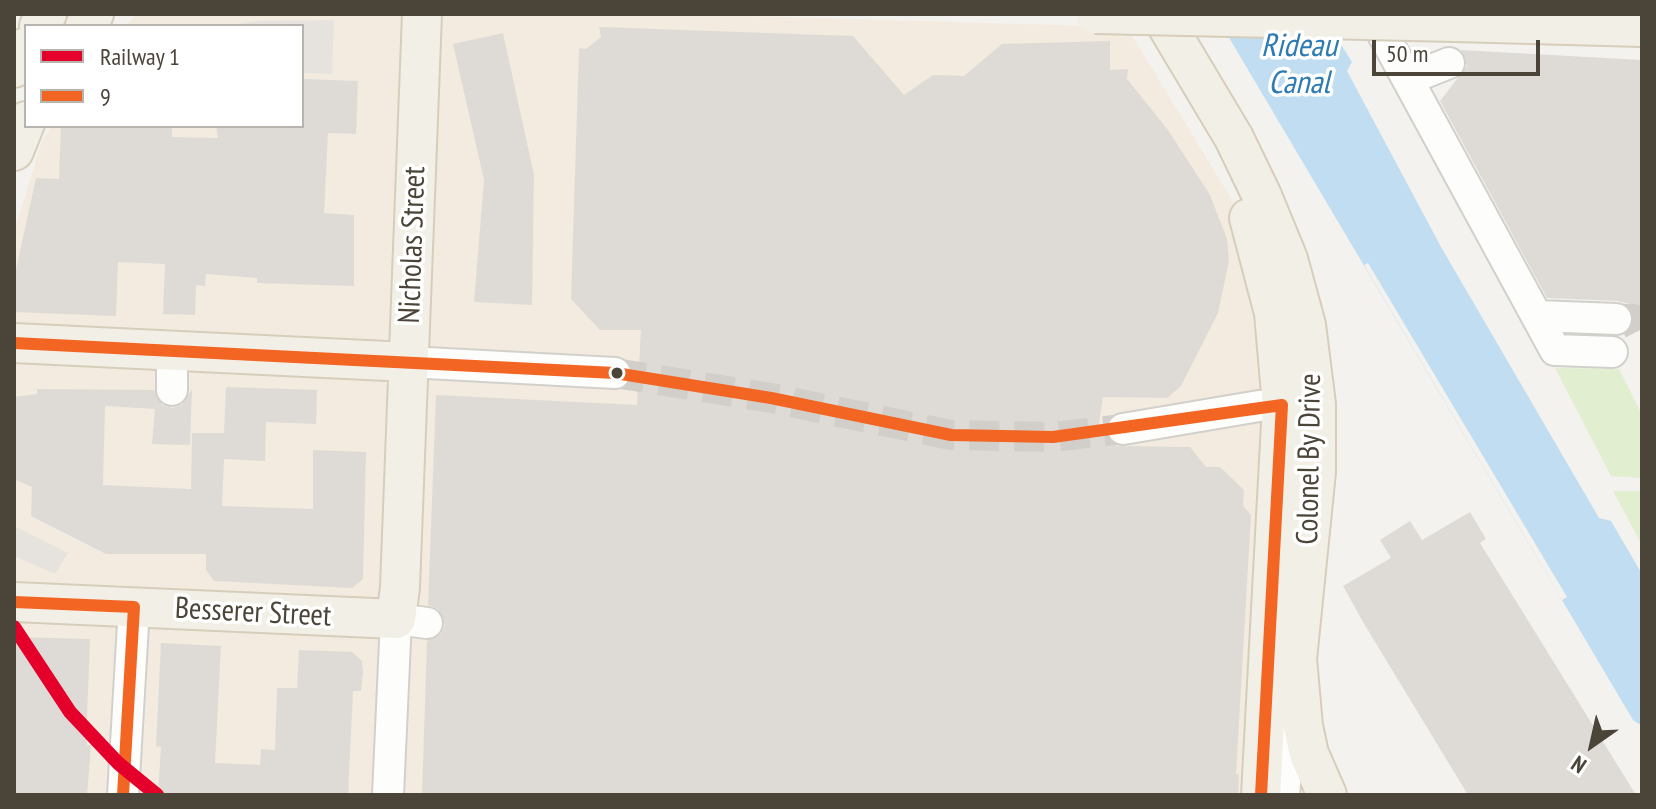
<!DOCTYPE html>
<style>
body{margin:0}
#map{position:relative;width:1656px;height:809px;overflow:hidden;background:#f4f2ee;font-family:"PT Sans Narrow",sans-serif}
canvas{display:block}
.frame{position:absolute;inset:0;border:16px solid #4b4439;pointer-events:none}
.legend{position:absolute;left:24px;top:24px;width:280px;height:104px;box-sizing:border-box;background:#fff;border:2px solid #b7b4b0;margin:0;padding:10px 14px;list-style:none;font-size:24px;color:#4b4439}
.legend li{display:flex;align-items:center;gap:16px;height:40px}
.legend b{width:40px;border:2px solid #b7b4b0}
.north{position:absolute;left:1552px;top:705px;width:80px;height:80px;-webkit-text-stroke:6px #fff;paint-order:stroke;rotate:214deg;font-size:22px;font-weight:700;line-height:32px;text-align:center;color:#4b4439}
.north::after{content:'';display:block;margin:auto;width:28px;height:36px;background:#4b4439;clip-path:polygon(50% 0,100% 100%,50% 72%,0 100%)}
.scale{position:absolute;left:1372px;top:40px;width:168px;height:36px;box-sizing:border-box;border:4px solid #4b4439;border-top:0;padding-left:10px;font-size:24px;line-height:28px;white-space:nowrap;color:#4b4439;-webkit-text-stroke:6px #fff;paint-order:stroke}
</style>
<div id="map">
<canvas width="1656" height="809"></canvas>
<div class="frame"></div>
<ul class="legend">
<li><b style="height:10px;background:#e4002b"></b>Railway 1</li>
<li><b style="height:10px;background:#f26522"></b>9</li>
</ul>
<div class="north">N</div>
<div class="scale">50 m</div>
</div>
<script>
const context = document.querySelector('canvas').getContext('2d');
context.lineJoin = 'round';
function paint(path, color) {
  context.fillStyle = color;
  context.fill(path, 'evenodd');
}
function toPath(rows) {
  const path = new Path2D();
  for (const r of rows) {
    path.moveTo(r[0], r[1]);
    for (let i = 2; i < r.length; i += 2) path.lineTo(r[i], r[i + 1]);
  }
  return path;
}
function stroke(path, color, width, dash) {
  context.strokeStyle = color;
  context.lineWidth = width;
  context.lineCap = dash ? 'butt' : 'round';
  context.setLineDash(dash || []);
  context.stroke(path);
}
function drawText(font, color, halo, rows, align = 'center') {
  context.font = font + ' "PT Sans Narrow",sans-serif';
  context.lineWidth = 7;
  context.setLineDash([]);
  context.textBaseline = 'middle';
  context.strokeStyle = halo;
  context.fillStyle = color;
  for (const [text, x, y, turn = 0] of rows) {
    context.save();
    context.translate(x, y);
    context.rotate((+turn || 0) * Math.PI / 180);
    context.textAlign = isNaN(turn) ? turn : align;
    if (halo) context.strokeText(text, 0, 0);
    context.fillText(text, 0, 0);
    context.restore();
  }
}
const commercial = toPath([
 [136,14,682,14,1127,27,1232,200,1254,282,1271,464,1253,795,14,795,14,232,41,144,51,126,302,126,302,26,126,26]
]);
const green = toPath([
 [1555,368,1619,369,1642,415,1642,478,1611,476],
 [1613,491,1642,491,1642,545]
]);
const parking = toPath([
 [334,20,332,74,302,73,302,26,221,26,258,21],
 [14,526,68,553,55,574,14,556]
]);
const water = toPath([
 [1215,14,1322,14,1352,62,1347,71,1441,247,1599,518,1611,521,1642,574,1642,726,1633,720]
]);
const pier = toPath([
 [1368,263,1567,597,1562,600,1364,265]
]);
const building = toPath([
 [599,27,853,36,904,95,933,75,964,76,1002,44,1110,41,1110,70,1128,69,1127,79,1168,130,1210,195,1227,239,1229,261,1218,313,1181,386,1167,398,1103,397,1099,424,1110,441,1117,446,1190,447,1206,467,1220,467,1244,490,1243,506,1251,515,1236,774,1239,774,1238,795,422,795,427,641,441,634,445,625,438,609,428,605,436,395,637,405,641,330,600,330,571,299,579,48,586,49,601,37],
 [503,33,534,175,532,305,474,302,484,180,453,44],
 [1461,50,1642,60,1642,307,1617,301,1547,298,1440,101,1467,66],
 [302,79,358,81,356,134,328,133,324,213,354,215,354,286,257,283,257,278,206,274,205,286,196,285,195,315,163,314,165,264,118,262,116,316,14,312,14,279,36,178,59,179,61,126,172,126,172,137,218,138,216,126,302,126],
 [226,387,317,390,316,424,266,422,265,461,224,459,222,506,313,509,313,450,366,452,363,579,352,588,214,581,206,570,206,554,106,554,31,516,32,487,14,479,14,397,37,394,37,389,154,390,162,405,173,408,182,405,192,389,190,445,152,444,155,409,105,406,103,485,191,489,192,433,224,433],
 [1470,512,1486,539,1480,543,1636,795,1468,795,1363,622,1343,586,1391,558,1380,540,1410,521,1422,540],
 [14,637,90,639,87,717,87,745,91,745,87,795,14,795],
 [161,643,221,646,215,763,260,765,261,749,275,750,277,688,297,688,299,650,352,652,362,661,363,672,361,691,353,691,348,795,158,795,161,747,156,746]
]);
const minorTunnel = toPath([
 [1616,319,1633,319,1642,336],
 [615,373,771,398,951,435,1053,437,1123,429]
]);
const minor = toPath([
 [1372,14,1555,350,1612,352],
 [1409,79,1449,63],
 [1538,316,1616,319],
 [408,362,615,373],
 [172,390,172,351],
 [1123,429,1259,406,1304,404],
 [123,795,134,607],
 [388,795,396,619,427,623],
 [1284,795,1292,709]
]);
const major = toPath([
 [1160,14,1234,138,1262,196,1288,259,1306,325,1316,404,1316,472,1297,659,1303,726,1309,754,1327,795],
 [1455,22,1642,27],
 [39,26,47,14],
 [85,26,94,14],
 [14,68,26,47],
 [14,151,26,121],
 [1249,218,1274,313,1282,405,1261,795],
 [14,343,408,362],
 [14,602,396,619,400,587,422,14]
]);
const majorBridge = toPath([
 [1095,14,1455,22]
]);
const bus1 = toPath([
 [14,343,615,373,771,398,951,435,1053,437,1282,405],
 [14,602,134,607],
 [123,795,134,607],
 [1261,795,1282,405]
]);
const rail1 = toPath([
 [14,627,70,712,118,763,157,795]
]);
const markers = [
 [617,373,7,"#4b4439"]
];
const streetNames = [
 ["Nicholas Street",413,245,-88],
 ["Colonel By Drive",1310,459,-89],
 ["Besserer Street",253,613,3]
];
const waterNames = [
 ["Rideau",1299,47],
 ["Canal",1299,84]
];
paint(commercial, '#f3ebdf');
paint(green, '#e1eecf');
paint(parking, '#e6e3df');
paint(water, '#c0ddf1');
paint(pier, '#f4f2ee');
paint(building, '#dedbd6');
stroke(minorTunnel, '#d2cfca', 30, [30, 15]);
stroke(minor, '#d2d0cb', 34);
stroke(major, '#d6cebb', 42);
stroke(minor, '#fdfdfc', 30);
stroke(major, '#f2efe6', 38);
stroke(majorBridge, '#d6cebb', 42, []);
stroke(majorBridge, '#f2efe6', 38);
stroke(bus1, '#f26522', 12);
stroke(rail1, '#e4002b', 14);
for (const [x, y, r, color] of markers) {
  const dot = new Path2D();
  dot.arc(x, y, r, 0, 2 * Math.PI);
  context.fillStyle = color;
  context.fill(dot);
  stroke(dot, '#fff', 3);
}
drawText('30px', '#4b4439', '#fff', streetNames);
drawText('italic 32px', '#2e7ab2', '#fff', waterNames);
</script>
